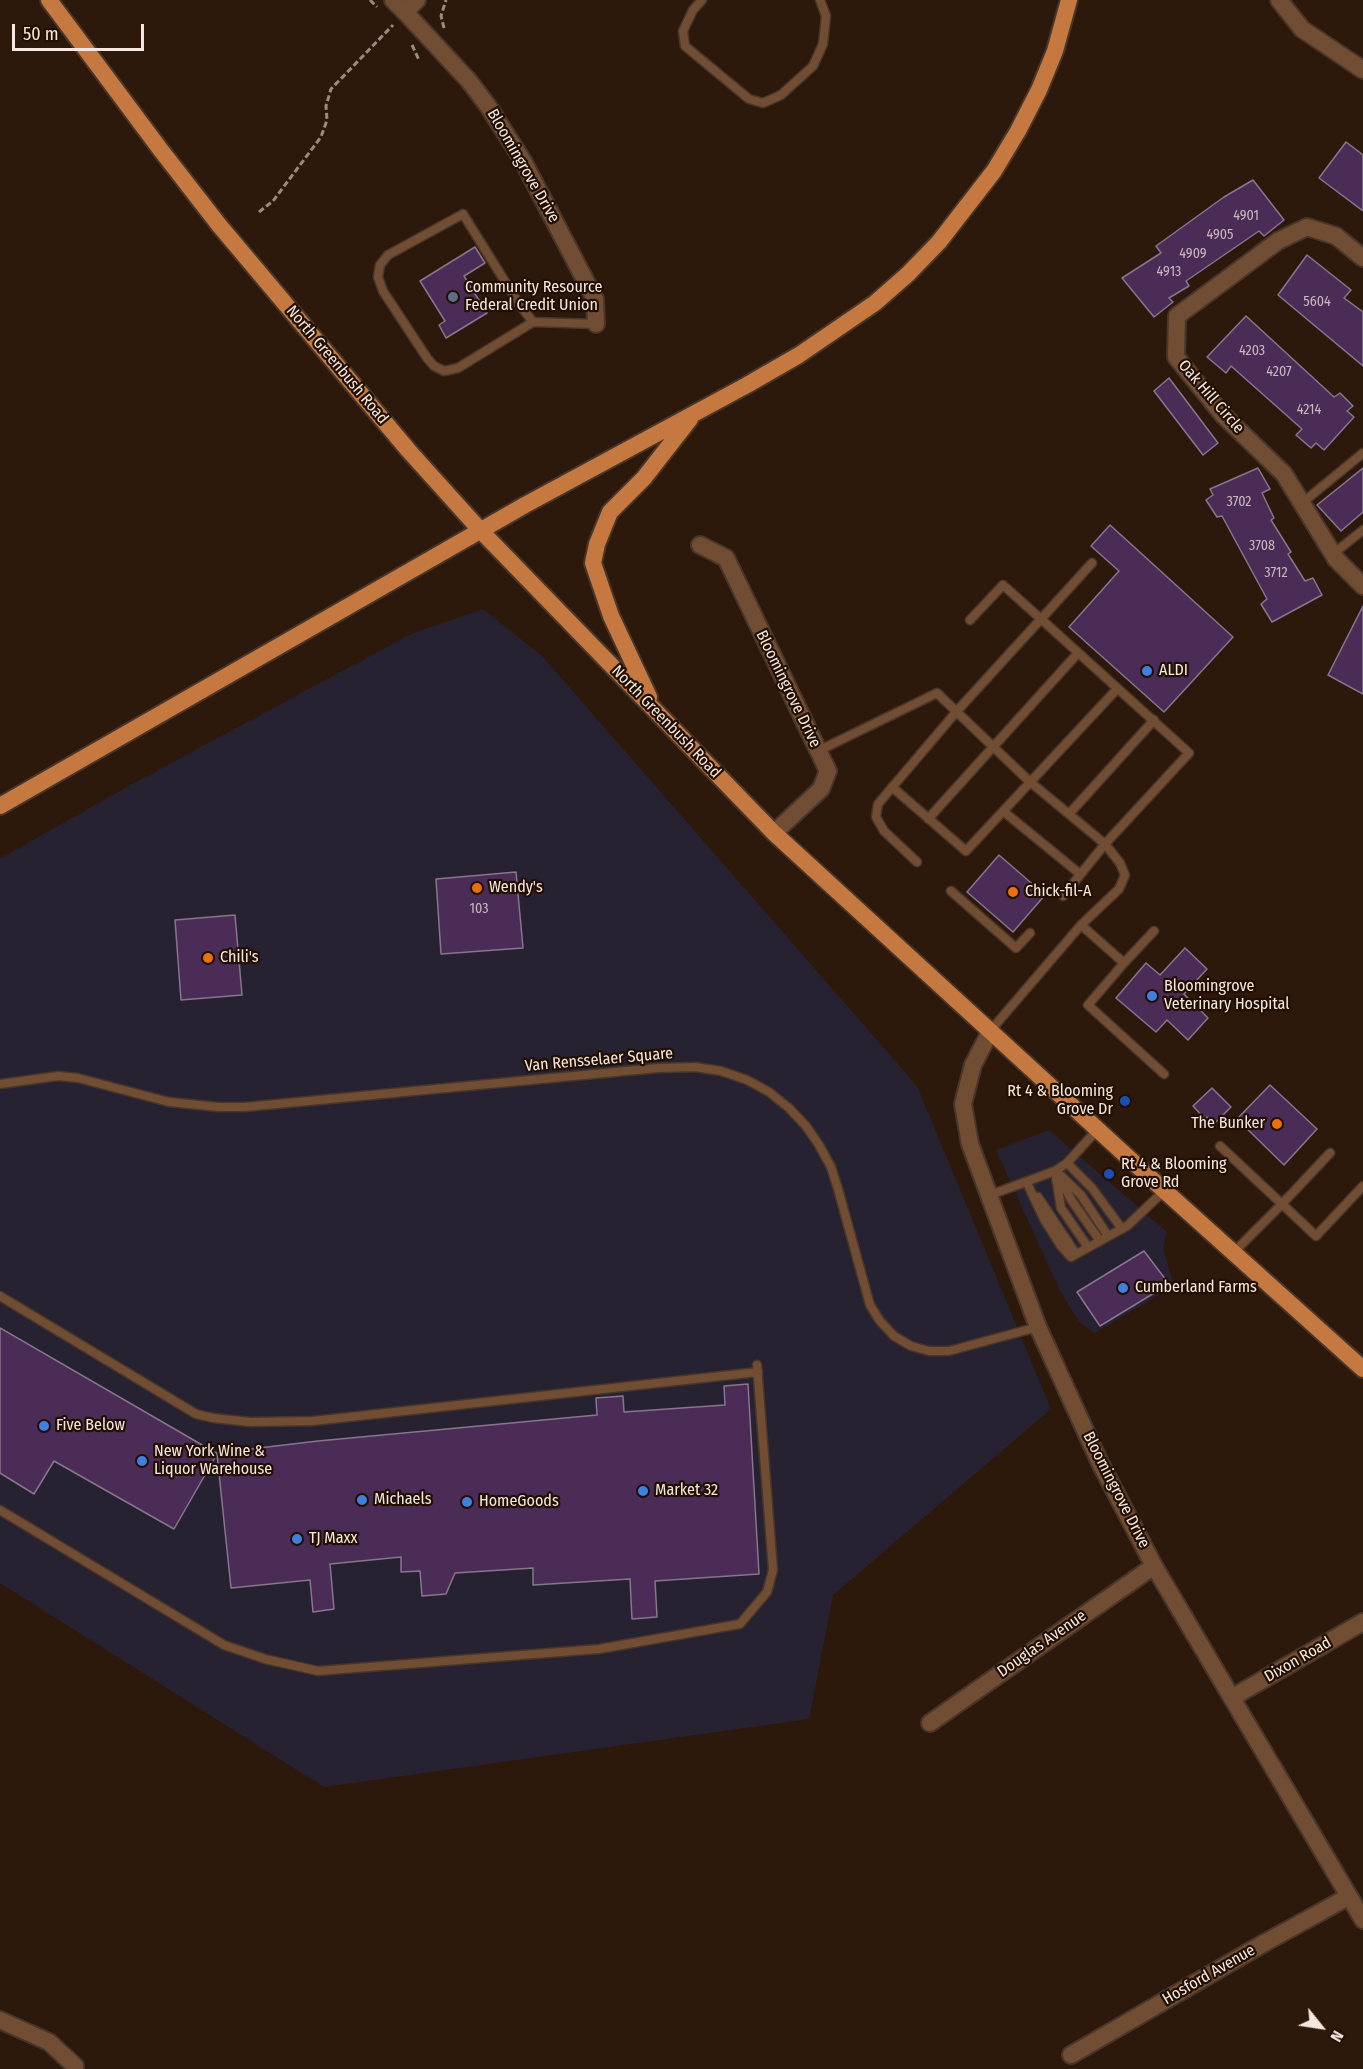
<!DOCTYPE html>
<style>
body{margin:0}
#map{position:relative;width:1363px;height:2069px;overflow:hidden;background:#2d190b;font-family:"Fira Sans Condensed",sans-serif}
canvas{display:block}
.north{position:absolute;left:1291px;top:1997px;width:60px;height:60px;-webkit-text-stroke:4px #220f03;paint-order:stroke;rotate:120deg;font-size:16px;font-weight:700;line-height:24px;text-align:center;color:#f6e7de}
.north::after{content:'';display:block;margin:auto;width:21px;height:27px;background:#f6e7de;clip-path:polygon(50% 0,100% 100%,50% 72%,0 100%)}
.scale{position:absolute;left:12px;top:24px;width:132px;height:27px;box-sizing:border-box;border:3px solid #f6e7de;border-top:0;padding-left:8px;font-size:18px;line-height:21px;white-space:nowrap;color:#f6e7de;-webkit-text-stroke:4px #220f03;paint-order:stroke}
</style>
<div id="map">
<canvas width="1363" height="2069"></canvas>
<div class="north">N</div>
<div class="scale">50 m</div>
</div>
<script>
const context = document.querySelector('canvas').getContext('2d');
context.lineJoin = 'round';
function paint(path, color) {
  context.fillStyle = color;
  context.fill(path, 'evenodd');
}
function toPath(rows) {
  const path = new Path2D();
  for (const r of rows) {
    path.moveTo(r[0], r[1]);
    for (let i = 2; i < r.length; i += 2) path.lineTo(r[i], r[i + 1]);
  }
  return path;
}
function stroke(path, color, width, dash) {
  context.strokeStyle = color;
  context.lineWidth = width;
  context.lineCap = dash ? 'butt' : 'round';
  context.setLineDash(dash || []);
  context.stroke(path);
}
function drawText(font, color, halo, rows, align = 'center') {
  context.font = font + ' "Fira Sans Condensed",sans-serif';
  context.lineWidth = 4.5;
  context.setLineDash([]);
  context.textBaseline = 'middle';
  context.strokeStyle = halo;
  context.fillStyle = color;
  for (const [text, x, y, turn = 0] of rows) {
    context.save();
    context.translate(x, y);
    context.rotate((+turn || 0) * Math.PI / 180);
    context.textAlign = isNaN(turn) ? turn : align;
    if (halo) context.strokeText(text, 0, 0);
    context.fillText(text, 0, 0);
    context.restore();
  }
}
const commercial = toPath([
 [483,609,542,656,917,1086,1051,1409,833,1595,809,1719,324,1787,0,1583,0,859,125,788,411,634],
 [1049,1130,1167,1232,1163,1248,1174,1286,1095,1333,1080,1323,1060,1291,996,1150]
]);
const building = toPath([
 [1346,142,1363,155,1363,211,1319,178,1346,142],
 [1253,180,1284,220,1264,236,1259,231,1186,281,1189,286,1169,298,1173,302,1154,317,1122,278,1161,253,1156,246,1224,197,1253,180],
 [475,247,485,263,464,276,487,313,446,338,439,325,445,321,420,281,475,247],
 [1307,255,1351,290,1344,298,1363,312,1363,366,1278,295,1307,255],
 [1246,316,1334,397,1340,393,1353,406,1347,411,1354,417,1324,450,1316,443,1311,448,1296,435,1302,429,1231,366,1226,373,1207,357,1246,316],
 [1169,378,1218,443,1203,455,1154,391,1169,378],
 [1258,468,1270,489,1262,493,1274,518,1271,520,1291,552,1288,554,1305,581,1313,578,1322,595,1272,622,1261,604,1267,599,1222,516,1217,517,1206,500,1213,495,1210,489,1258,468],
 [1363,468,1363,512,1341,531,1317,505,1363,468],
 [1110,525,1233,637,1164,712,1069,627,1119,571,1091,546,1110,525],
 [1363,606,1363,694,1328,675,1363,606],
 [999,855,1045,895,1013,932,967,892,999,855],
 [516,872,523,948,441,954,436,879,516,872],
 [235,915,242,995,181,1000,175,920,235,915],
 [1185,948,1207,969,1184,994,1208,1018,1188,1040,1167,1020,1156,1032,1116,998,1146,963,1160,975,1185,948],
 [1270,1085,1317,1129,1284,1165,1237,1119,1270,1085],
 [1212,1088,1231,1107,1214,1124,1207,1117,1205,1119,1193,1106,1212,1088],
 [1144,1251,1169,1284,1100,1326,1077,1292,1144,1251],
 [0,1328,216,1453,318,1441,597,1415,596,1398,623,1396,624,1412,725,1405,724,1386,748,1384,759,1574,655,1581,657,1617,632,1619,630,1579,533,1585,533,1568,455,1573,446,1594,422,1596,420,1571,401,1572,401,1557,330,1564,334,1609,313,1612,310,1580,231,1588,217,1454,174,1529,54,1461,34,1494,0,1473,0,1328]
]);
const path = toPath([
 [370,0,377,7],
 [444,28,441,16,446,0],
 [412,45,419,60],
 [259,212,273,201,321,137,327,120,326,106,331,89,393,25]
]);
const service = toPath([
 [702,0,693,10,683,31,685,46,749,99,763,103,781,95,813,66,823,44,826,16,820,0],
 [533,322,458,368,444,371,434,366,427,358,383,291,378,277,380,265,388,255,463,214,519,304,533,322,596,324],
 [1302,503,1363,453],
 [1333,554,1363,530],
 [970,620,1003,585,1041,619,1092,563],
 [818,751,937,693,1029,781,1105,844,1120,863,1125,875,1119,889,1081,925,991,1030],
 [892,787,966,851,1117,689],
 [1003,811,1080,874],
 [1069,814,1154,720],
 [928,819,1078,653],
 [917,862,884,831,876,817,878,804,957,711,1041,619,1189,753,1105,844,1063,896],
 [951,891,1016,948,1030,933],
 [1081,925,1124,963,1088,1005,1164,1074],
 [1124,963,1154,931],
 [0,1084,58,1076,78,1078,169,1102,218,1107,245,1107,658,1068,695,1067,721,1071,747,1080,769,1092,789,1108,806,1126,819,1145,831,1167,838,1189,870,1305,880,1321,894,1336,911,1346,929,1351,949,1351,1038,1327],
 [1220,1146,1282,1204,1330,1153],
 [1067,1163,1092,1188,1122,1229],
 [1055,1171,1061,1208,1088,1247],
 [1056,1171,1081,1195,1108,1236],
 [1060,1179,1072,1201,1100,1241],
 [1027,1183,1044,1219,1061,1246,1071,1257,1127,1226,1164,1191],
 [990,1195,1055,1171,1067,1163,1098,1129],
 [1038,1197,1076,1254],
 [1233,1253,1282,1204,1316,1236,1363,1186],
 [0,1296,196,1414,213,1418,250,1422,313,1421,758,1372],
 [0,1510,224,1645,265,1659,318,1671,599,1649,740,1624,767,1592,773,1570,757,1365]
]);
const minor = toPath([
 [1279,0,1302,29,1363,70],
 [405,12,469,81,488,106,523,161,595,299,596,324],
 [1363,258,1336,236,1307,227,1278,241,1177,316,1176,357,1223,415,1284,474,1336,559,1363,586],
 [700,545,726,558,828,771,821,789,774,833],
 [1233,1697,1363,1622],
 [930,1723,1154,1566],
 [0,2020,49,2042,75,2066,75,2069],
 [1071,2055,1266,1942,1348,1897]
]);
const tertiary = toPath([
 [393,0,405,12,417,0],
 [991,1030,973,1065,963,1104,970,1144,1038,1327,1100,1463,1154,1566,1363,1920]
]);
const primary = toPath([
 [49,0,160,149,219,225,409,451,481,531,774,833,1156,1183,1363,1369],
 [649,697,611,616,593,563,597,544,610,512,644,478,690,419],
 [0,806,525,505,747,385,799,355,875,303,908,274,939,242,994,171,1018,131,1039,90,1055,51,1069,0]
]);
const markers = [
 [453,297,6,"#5c6f8a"],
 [1147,671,6,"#3f7fe0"],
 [477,888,6,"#e8710a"],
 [1013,892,6,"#e8710a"],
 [208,958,6,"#e8710a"],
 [1152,996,6,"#3f7fe0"],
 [1125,1101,6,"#1a4fb4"],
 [1277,1124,6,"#e8710a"],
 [1109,1174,6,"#1a4fb4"],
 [1123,1288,6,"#3f7fe0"],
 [44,1426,6,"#3f7fe0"],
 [142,1461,6,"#3f7fe0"],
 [643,1491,6,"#3f7fe0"],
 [362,1500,6,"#3f7fe0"],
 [467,1502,6,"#3f7fe0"],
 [297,1539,6,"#3f7fe0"]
];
const numberNames = [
 ["4901",1246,216],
 ["4905",1220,235],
 ["4909",1193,254],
 ["4913",1169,272],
 ["5604",1317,302],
 ["4203",1252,351],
 ["4207",1279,372],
 ["4214",1309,410],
 ["3702",1239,502],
 ["3708",1262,546],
 ["3712",1276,573],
 ["103",479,909]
];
const streetNames = [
 ["Bloomingrove Drive",523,166,60],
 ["North Greenbush Road",337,365,50],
 ["Oak Hill Circle",1211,397,49],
 ["Bloomingrove Drive",788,689,64],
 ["North Greenbush Road",666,722,46],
 ["Van Rensselaer Square",599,1060,-5],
 ["Bloomingrove Drive",1116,1490,63],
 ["Douglas Avenue",1042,1644,-35],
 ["Dixon Road",1298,1660,-30],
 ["Hosford Avenue",1209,1975,-30]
];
const poiNames = [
 ["Community Resource",465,288],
 ["Federal Credit Union",465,306],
 ["ALDI",1159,671],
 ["Wendy's",489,888],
 ["Chick-fil-A",1025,892],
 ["Chili's",220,958],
 ["Bloomingrove",1164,987],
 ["Veterinary Hospital",1164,1005],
 ["Rt 4 & Blooming",1113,1092,"right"],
 ["Grove Dr",1113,1110,"right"],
 ["The Bunker",1265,1124,"right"],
 ["Rt 4 & Blooming",1121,1165],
 ["Grove Rd",1121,1183],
 ["Cumberland Farms",1135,1288],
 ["Five Below",56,1426],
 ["New York Wine &",154,1452],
 ["Liquor Warehouse",154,1470],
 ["Market 32",655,1491],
 ["Michaels",374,1500],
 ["HomeGoods",479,1502],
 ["TJ Maxx",309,1539]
];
paint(commercial, '#272232');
paint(building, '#4b2c56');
stroke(building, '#87768d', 1.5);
stroke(service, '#493629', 11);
stroke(minor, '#493629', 20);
stroke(tertiary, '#493629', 20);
stroke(primary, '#493629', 20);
stroke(path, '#9b8a7e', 3, [6, 3]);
stroke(service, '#714d33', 8);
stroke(minor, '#714d33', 16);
stroke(tertiary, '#714d33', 16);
stroke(primary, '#c57941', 16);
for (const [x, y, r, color] of markers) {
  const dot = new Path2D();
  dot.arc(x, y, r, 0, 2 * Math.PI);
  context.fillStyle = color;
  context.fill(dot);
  stroke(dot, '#220f03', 2);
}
drawText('14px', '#cbb8bc', null, numberNames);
drawText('16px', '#f6e7de', '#220f03', streetNames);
drawText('16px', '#f6e7de', '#220f03', poiNames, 'left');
</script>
